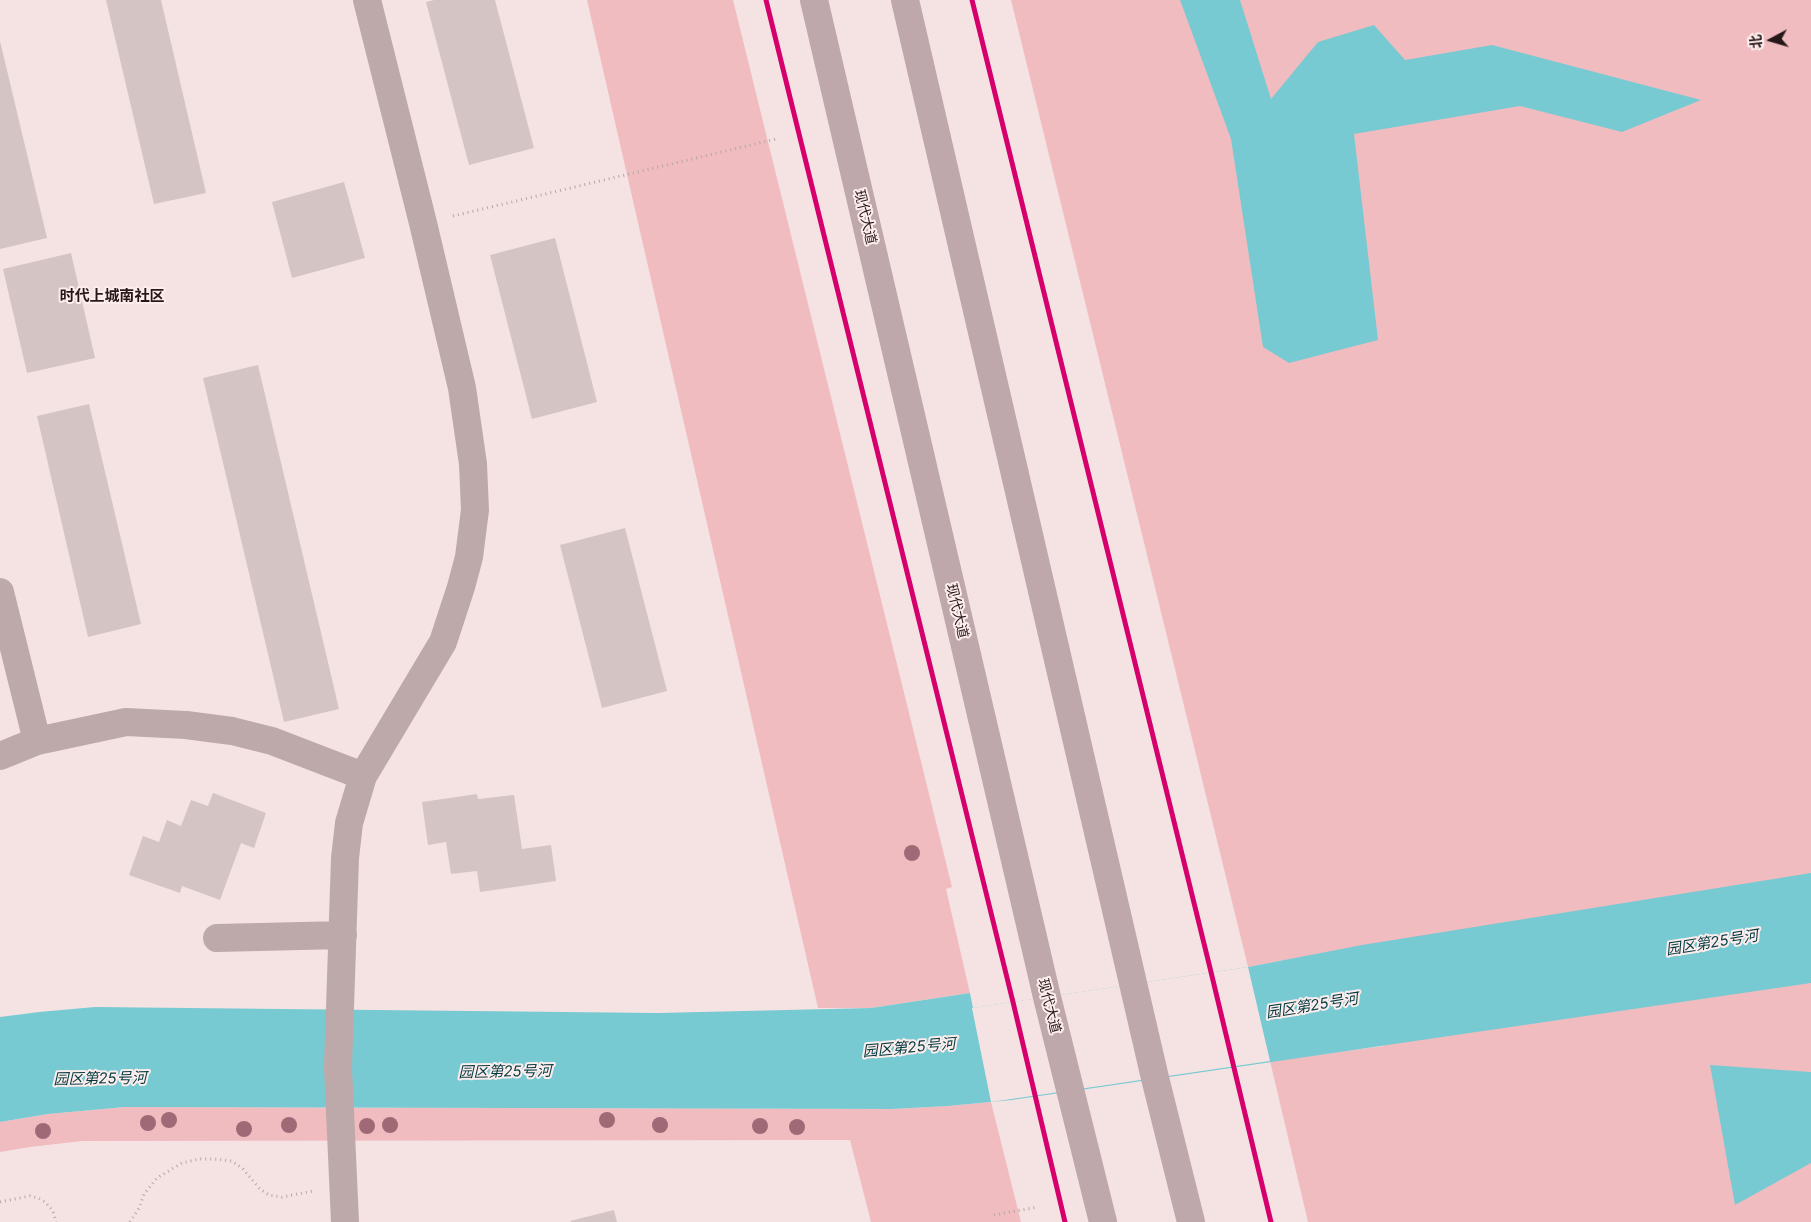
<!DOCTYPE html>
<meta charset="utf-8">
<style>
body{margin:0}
#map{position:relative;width:1811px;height:1222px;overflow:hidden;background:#f5e3e3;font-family:Inter,"Noto Sans SC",sans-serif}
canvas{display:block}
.north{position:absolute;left:1746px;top:15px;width:50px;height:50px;-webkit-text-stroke:4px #feeded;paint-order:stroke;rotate:264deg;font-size:14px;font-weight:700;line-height:20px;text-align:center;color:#261819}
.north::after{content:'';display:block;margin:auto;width:18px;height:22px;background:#261819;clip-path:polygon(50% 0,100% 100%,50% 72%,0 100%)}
</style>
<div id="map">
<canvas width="1811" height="1222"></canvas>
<div class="north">北</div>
</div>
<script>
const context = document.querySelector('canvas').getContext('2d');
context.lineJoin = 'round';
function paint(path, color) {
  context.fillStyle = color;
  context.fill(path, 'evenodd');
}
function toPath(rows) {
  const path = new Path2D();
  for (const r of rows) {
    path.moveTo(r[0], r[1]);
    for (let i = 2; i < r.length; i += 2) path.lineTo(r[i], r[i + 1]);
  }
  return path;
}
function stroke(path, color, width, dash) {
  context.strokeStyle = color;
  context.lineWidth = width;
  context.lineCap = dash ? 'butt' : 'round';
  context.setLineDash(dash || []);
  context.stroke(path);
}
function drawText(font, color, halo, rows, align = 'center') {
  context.font = font + ' Inter,"Noto Sans SC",sans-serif';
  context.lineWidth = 4;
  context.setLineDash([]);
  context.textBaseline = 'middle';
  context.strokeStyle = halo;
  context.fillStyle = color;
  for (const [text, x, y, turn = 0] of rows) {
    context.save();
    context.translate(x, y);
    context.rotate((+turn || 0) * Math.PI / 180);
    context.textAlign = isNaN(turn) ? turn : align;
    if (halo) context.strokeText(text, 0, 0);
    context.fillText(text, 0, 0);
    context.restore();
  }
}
const green = toPath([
 [587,0,733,0,952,887,946,889,970,993,871,1008,818,1008],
 [1011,0,1811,0,1811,1222,1308,1222,1270,1061,1384,1046,1360,946,1248,967],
 [991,1102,1021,1222,871,1222,850,1140,82,1141,30,1147,0,1152,0,1122,48,1114,125,1107,892,1109,948,1106]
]);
const water = toPath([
 [1180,0,1240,0,1271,99,1318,42,1374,25,1405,60,1492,45,1701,100,1622,132,1520,106,1354,134,1378,340,1289,363,1263,347,1231,139],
 [1811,873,1811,983,1012,1100,948,1106,892,1109,125,1107,48,1114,0,1122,0,1017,39,1012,95,1007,658,1013,871,1008,970,993,973,1008,1248,967,1362,945],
 [1710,1065,1811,1072,1811,1163,1735,1205]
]);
const pier = toPath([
 [1248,967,1270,1061,991,1102,972,1008]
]);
const building = toPath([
 [106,0,161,0,206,193,154,204],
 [434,0,495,0,534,148,469,165,426,2],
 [0,41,47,238,0,249],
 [344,182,365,258,292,278,272,202],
 [555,238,597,402,532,419,490,255],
 [71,253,95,358,27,373,3,269],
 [258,365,339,709,284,722,203,378],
 [89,404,141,624,88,637,37,416],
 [625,528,667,691,602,708,560,545],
 [213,793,266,813,254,848,241,843,220,900,182,886,180,893,129,875,143,836,159,842,167,820,181,826,191,800,208,806],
 [477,794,478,799,514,795,522,849,551,845,556,881,480,892,477,871,451,874,446,842,428,845,422,802],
 [614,1210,617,1222,571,1222,570,1221]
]);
const path = toPath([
 [453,216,776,139],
 [0,1202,30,1196,38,1198,45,1202,53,1211,56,1222],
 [994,1215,1038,1207],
 [130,1222,139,1208,144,1194,157,1178,182,1163,199,1159,215,1159,232,1161,243,1169,260,1189,269,1195,282,1197,313,1191]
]);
const minor = toPath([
 [0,592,37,741],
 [0,756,37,741,126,722,186,725,232,731,272,741,363,776],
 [217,938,343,935],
 [345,1222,338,1067,345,858,349,823,363,776,443,642,461,587,469,557,475,510,473,464,462,388,423,223,367,0]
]);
const major = toPath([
 [814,0,1047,997,1103,1222],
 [905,0,1155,1078,1191,1222]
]);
const cycleway = toPath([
 [766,0,1013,1002,1065,1222],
 [972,0,1211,972,1271,1222]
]);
const trees = [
 [912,853],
 [169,1120],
 [607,1120],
 [148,1123],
 [289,1125],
 [390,1125],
 [660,1125],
 [367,1126],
 [760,1126],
 [797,1127],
 [244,1129],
 [43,1131]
];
const streetNames = [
 ["现代大道",865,217,77],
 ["现代大道",957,611,77],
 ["现代大道",1049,1006,76]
];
const neighbourhoodNames = [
 ["时代上城南社区",112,296]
];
const waterNames = [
 ["园区第25号河",1712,943,-9],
 ["园区第25号河",1312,1006,-9],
 ["园区第25号河",909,1048,-5],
 ["园区第25号河",505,1072,-1],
 ["园区第25号河",100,1079,-1]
];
paint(green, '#f0bcc0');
paint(water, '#78cad2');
paint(pier, '#f5e3e3');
paint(building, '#d4c4c4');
stroke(path, '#b6a6a7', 3, [1, 4]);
stroke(minor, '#bea9aa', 28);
stroke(major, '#bfa8ab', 28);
stroke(cycleway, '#d6006c', 5);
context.fillStyle = '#9f6a75';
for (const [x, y] of trees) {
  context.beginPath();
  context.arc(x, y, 8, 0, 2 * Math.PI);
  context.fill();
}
drawText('14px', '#261819', '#feeded', streetNames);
drawText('bold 15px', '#261819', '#feeded', neighbourhoodNames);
drawText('italic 15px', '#003b40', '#feeded', waterNames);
</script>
